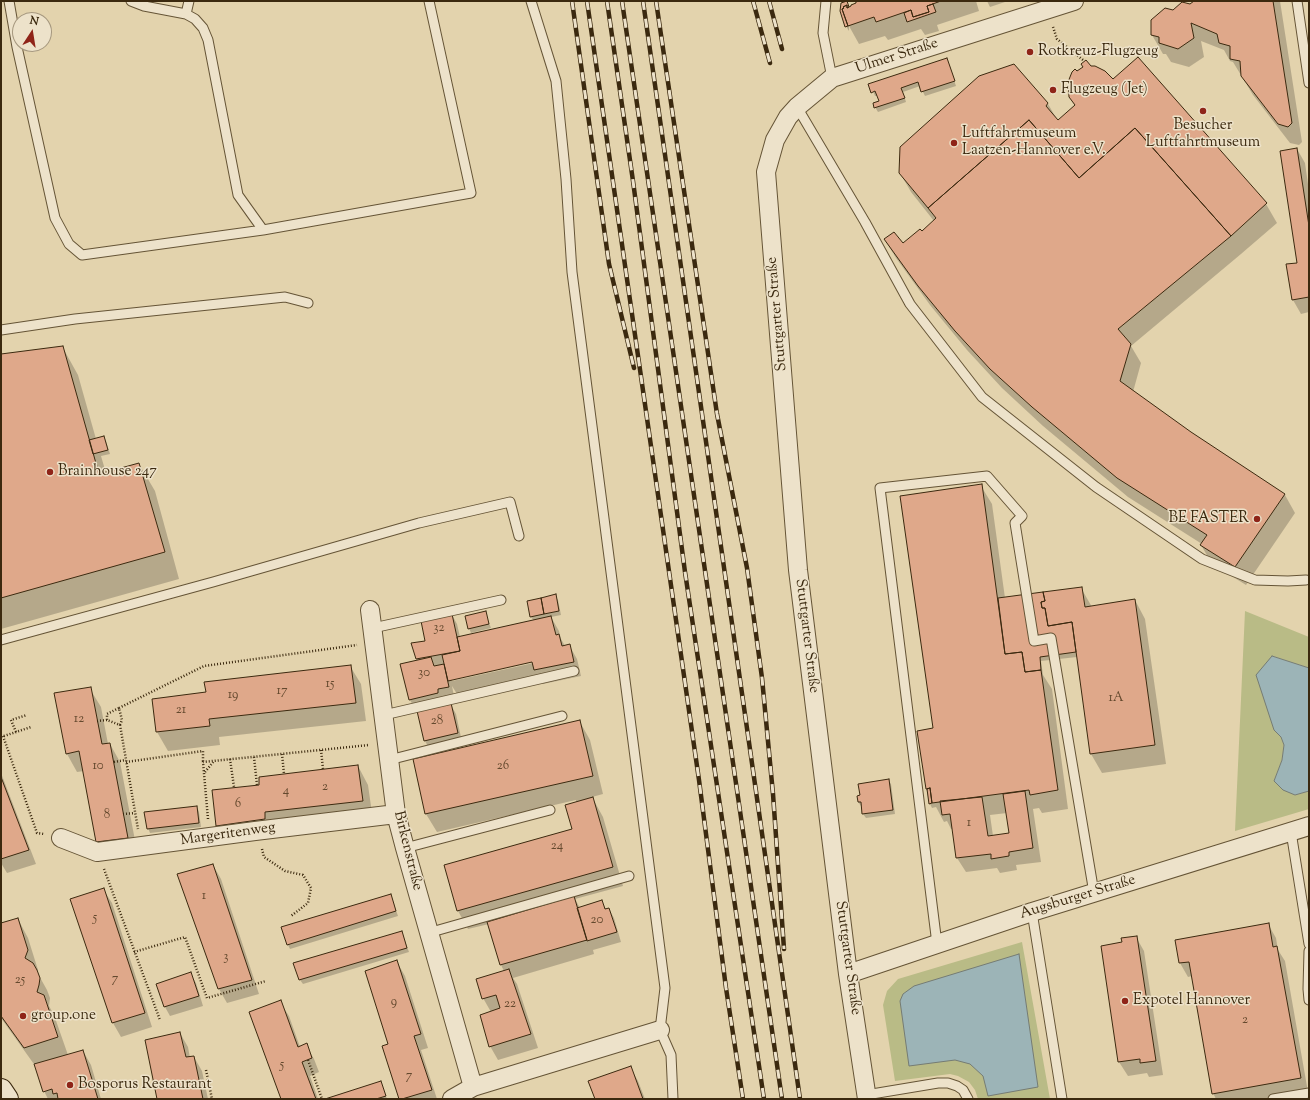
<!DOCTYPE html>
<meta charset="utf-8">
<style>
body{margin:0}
#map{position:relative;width:1310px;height:1100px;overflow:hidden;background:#e3d3ad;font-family:"Sorts Mill Goudy",serif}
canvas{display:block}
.frame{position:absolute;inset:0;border:2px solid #3b290f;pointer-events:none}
.north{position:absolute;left:12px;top:12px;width:40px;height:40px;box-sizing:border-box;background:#ede2ca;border:1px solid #a6987f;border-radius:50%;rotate:12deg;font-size:11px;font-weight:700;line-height:16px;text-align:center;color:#3b290f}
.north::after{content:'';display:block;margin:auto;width:14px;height:18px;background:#8f2418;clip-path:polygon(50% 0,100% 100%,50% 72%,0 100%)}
</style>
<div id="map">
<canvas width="1310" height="1100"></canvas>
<div class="frame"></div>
<div class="north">N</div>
</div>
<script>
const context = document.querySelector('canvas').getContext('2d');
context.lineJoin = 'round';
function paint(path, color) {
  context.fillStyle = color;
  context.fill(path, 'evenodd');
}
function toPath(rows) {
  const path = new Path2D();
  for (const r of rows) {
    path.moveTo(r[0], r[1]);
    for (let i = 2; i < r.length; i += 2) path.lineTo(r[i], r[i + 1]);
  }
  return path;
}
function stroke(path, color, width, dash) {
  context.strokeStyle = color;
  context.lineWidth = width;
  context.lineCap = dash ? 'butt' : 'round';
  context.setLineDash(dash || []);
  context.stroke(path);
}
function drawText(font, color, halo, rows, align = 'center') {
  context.font = font + ' "Sorts Mill Goudy",serif';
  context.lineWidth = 3;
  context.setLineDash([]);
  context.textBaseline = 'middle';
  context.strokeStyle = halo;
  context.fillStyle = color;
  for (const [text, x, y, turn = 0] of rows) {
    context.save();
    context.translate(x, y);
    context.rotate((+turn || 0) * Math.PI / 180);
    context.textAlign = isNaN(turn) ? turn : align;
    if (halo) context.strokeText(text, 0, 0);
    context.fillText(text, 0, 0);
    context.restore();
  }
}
const green = toPath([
 [1245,611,1309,637,1309,668,1272,656,1274,730,1281,737,1284,745,1282,760,1274,781,1295,795,1309,791,1309,809,1235,831],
 [1022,942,1050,1099,978,1099,975,1090,969,1082,958,1076,950,1074,895,1081,883,1005,887,991,898,979]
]);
const water = toPath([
 [1272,656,1309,668,1309,791,1295,795,1283,790,1274,781,1282,760,1284,745,1281,737,1274,730,1256,675,1272,656],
 [1019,954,1038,1087,988,1096,983,1076,970,1064,955,1060,909,1066,900,1001,903,994,914,986,1019,954]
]);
const shadow = toPath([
 [855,1,976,1,979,11,937,25,939,31,925,35,921,29,888,40,885,36,859,44,849,26,849,31,846,26,849,8,856,4],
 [987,1,1005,1,1005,2,990,7],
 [1195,1,1280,1,1302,142,1299,145,1290,143,1253,95,1233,62,1230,61,1224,50,1201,41,1204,57,1189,67,1171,62,1166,54,1163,54,1152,35,1173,11,1190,6],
 [947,59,956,86,925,96,920,86,903,92,906,102,878,112,875,107,880,102,878,96,875,96,870,84],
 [1138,59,1266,204,1277,223,1241,254,1131,346,1141,363,1133,392,1190,432,1285,495,1295,513,1246,585,1212,564,1201,545,1202,544,1128,497,1043,426,1002,388,967,350,930,305,896,258,885,240,903,245,922,233,934,221,911,192,900,173,1013,65,1048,104,1058,121,1075,106,1070,97,1068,87,1070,78,1077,72,1090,67,1113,80],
 [1297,149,1305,163,1309,191,1309,312,1301,314,1293,300,1298,264],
 [63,348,78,375,96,439,104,437,106,441,110,454,101,456,106,473,139,464,155,491,179,579,1,629,1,355],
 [981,486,992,504,1005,598,1081,588,1092,607,1135,600,1145,619,1166,764,1102,773,1091,754,1077,657,1041,661,1043,675,1052,689,1068,809,1042,813,1039,808,1033,809,1041,862,1016,865,1017,870,1000,873,997,868,966,872,957,858,953,829,951,829,947,821,944,822,936,807,932,808,930,804,926,788,934,729],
 [1007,813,1010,834,993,836,990,815],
 [555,596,558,600,561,615,551,617,559,631,561,639,565,646,569,645,577,659,581,676,543,684,539,676,457,694,452,686,454,696,415,709,410,700,401,664,417,660,412,644,426,641,452,615,457,624,460,637,534,621,531,617],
 [537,660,538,662,452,681,452,679],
 [485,612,491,628,471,633,469,628],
 [350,666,361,684,366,721,219,737,220,745,168,751,157,732,153,700,207,693],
 [90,689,101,707,108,744,110,744,120,762,138,856,107,860,97,842,84,771,77,772,67,754],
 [451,705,456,714,462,742,430,750,425,741],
 [580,722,590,740,603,794,592,797,603,817,623,886,575,899,580,908,602,902,606,909,609,909,614,918,621,942,593,950,594,954,513,978,517,984,538,1048,498,1060,490,1046,491,1012,483,998,504,971,501,965,489,924,468,929,458,911,573,830,576,800,437,832,426,814,414,760],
 [358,766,368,785,373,820,275,831,275,838,228,844,217,825,261,785],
 [1,773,36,864,7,873,1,863],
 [888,780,891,784,895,814,866,818,863,814,862,806,861,806,858,802,858,796],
 [197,807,199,812,201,827,150,833,148,828],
 [213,865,221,879,259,994,227,1003,219,989,179,875],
 [103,889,112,903,152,1027,121,1037,113,1023,72,899],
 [391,895,398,916,290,949,288,945,282,928],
 [18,919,28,938,38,970,37,972,47,990,50,998,49,1006,54,1015,68,1055,83,1051,91,1065,101,1099,48,1099,44,1091,36,1067,1,1018,1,924],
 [1268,924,1276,938,1278,950,1285,961,1308,1092,1270,1099,1216,1099,1213,1093,1192,976,1188,977,1180,963,1176,941],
 [402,932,409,952,303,984,300,980],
 [1136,937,1144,951,1163,1075,1149,1077,1147,1073,1128,1076,1119,1062,1102,947,1123,943],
 [397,962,405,976,428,1048,421,1050,437,1099,400,1099,390,1044],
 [190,973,196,983,203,1006,170,1016,165,1007,157,985],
 [280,1002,289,1016,300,1047,306,1045,314,1059,319,1072,310,1076,318,1099,282,1099],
 [180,1033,188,1047,190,1058,194,1057,202,1071,208,1099,158,1099],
 [630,1067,638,1081,645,1099,596,1099],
 [381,1082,387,1099,329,1099]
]);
const building = toPath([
 [847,1,849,7,847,8,847,5,843,7,844,8,842,9,848,26,845,27,840,11,841,3,847,1],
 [856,1,941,1,927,6,929,12,913,17,911,10,876,22,874,17,848,26,842,9,844,8,843,7,847,5,847,8,851,6,851,5,856,3,856,1],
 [1194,1,1273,1,1292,123,1288,127,1278,124,1241,76,1240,61,1230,59,1230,46,1219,43,1217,34,1191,23,1194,38,1178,49,1159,43,1159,37,1151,35,1151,20,1165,8,1173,10,1182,2,1190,4,1194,1],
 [933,4,936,12,907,22,904,13,911,10,913,17,929,12,927,6,933,4],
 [1138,57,1267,203,1231,236,1135,128,1079,178,1029,120,928,208,899,173,900,147,979,76,1014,64,1048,103,1046,106,1058,120,1075,105,1069,97,1068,82,1072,72,1075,69,1077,71,1083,67,1081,64,1086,60,1091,66,1095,66,1105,71,1113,79,1138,57],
 [947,58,955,81,921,92,918,82,901,88,905,98,874,108,873,103,879,101,875,91,871,93,868,84,947,58],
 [1029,120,1079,178,1135,128,1231,236,1118,329,1131,344,1120,381,1191,432,1285,494,1235,567,1200,545,1207,535,1117,478,1032,407,990,369,955,331,918,286,884,239,894,232,903,243,920,229,922,231,936,218,928,208,1029,120],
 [1297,148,1309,226,1309,297,1292,300,1286,264,1297,263,1280,151,1297,148],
 [63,346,99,474,139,463,165,552,1,598,1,354,63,346],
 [104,436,108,450,93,454,89,440,104,436],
 [982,484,1005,654,1022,652,1025,672,1041,670,1058,790,1030,795,1029,790,932,803,930,788,926,789,917,731,933,728,900,496,982,484],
 [1082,587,1085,607,1135,599,1155,745,1090,754,1072,622,1048,626,1045,608,1042,608,1041,602,1045,601,1043,592,1082,587],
 [1043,592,1045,601,1041,602,1042,608,1045,608,1048,626,1072,622,1076,652,1040,657,1041,670,1025,672,1022,652,1005,654,998,598,1043,592],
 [556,594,559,611,544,614,541,598,556,594],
 [541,598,544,614,530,617,527,601,541,598],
 [486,611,489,624,468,629,465,616,486,611],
 [452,614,460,651,416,659,411,643,425,641,421,621,452,614],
 [551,616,556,635,559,634,562,646,570,644,574,662,534,670,532,662,448,681,442,655,460,651,457,637,551,616],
 [431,657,434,666,444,664,449,687,438,689,438,693,409,700,400,664,431,657],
 [351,665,356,703,209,719,210,726,156,732,152,699,206,692,204,682,351,665],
 [91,687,102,744,110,743,128,838,96,842,79,751,66,754,54,693,91,687],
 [451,703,458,733,424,741,417,711,451,703],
 [580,720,593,776,425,814,413,759,580,720],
 [358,765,363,801,265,812,265,819,216,826,212,790,259,785,259,777,358,765],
 [1,777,29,850,1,859,1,777],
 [889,779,893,810,862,814,861,802,858,802,857,796,860,795,858,784,889,779],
 [930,788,932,803,929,804,927,789,930,788],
 [1025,791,1033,848,1009,852,1009,856,991,859,991,854,956,858,950,814,942,815,940,801,982,797,988,836,1009,833,1003,794,1025,791],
 [593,797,613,867,457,911,444,865,572,829,565,805,593,797],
 [197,806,199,823,147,829,144,812,197,806],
 [213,864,252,980,218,989,177,874,213,864],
 [104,888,145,1013,112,1023,70,899,104,888],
 [391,894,396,911,287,945,281,927,391,894],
 [574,896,587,940,500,965,487,922,574,896],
 [602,900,605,909,609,908,617,932,587,941,577,908,602,900],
 [18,918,28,950,25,958,33,963,37,970,40,978,39,985,37,992,44,995,58,1037,24,1048,1,1016,1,923,18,918],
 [1269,923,1273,947,1277,946,1301,1078,1212,1094,1189,962,1179,963,1175,940,1269,923],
 [402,931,407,948,299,980,293,963,402,931],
 [1137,936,1156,1061,1140,1063,1140,1059,1118,1062,1101,946,1122,942,1121,938,1137,936],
 [397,960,421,1034,414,1036,432,1090,402,1099,399,1099,382,1046,388,1044,365,971,397,960],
 [509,969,531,1034,489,1047,480,1015,500,1008,496,995,482,999,476,979,509,969],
 [191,972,199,996,164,1007,156,984,191,972],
 [281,1000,298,1047,307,1043,312,1058,302,1062,316,1099,281,1099,249,1012,281,1000],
 [180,1032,186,1057,194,1056,203,1099,157,1099,145,1040,180,1032],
 [83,1050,98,1099,58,1099,57,1093,53,1094,52,1089,43,1092,34,1064,83,1050],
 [631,1066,643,1099,595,1099,588,1081,631,1066],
 [381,1081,386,1096,376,1099,325,1099,381,1081]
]);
const path = toPath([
 [1053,27,1057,39,1083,60],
 [119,708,204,666,357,645],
 [97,721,107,720],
 [120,725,122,720,119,708,107,714,107,720,120,725,138,829],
 [16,732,11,720,27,715],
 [3,736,37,833,44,834],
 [1,737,31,727],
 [321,750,323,769],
 [282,754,284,774],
 [254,757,257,785],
 [230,759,234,787],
 [114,762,126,760],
 [126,762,203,751,203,762],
 [205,772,214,761],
 [123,814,135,813],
 [208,819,203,762,369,745],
 [262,849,264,857,285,871,303,875,311,888,308,903,291,916],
 [104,869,160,1020],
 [134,952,185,937,207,998,266,981],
 [308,1060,322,1099],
 [206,1070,212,1099]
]);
const service = toPath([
 [9,1,17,47,55,218,69,244,82,255,263,230,471,193,429,1],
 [131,1,144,6,186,14,195,19,203,28,208,40,238,195,263,230],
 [531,1,556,81,566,179,572,272,665,988,660,1030,671,1055,673,1099],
 [826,1,823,33,832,78],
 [1297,1,1309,83],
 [186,14,189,1],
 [797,107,865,222,910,304,982,397,1096,487,1202,559,1255,580,1288,581,1306,580],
 [1,330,75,319,285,297,308,303],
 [373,628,501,600],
 [1,640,213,582,419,523,510,502,519,536],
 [384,715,574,671],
 [389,760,562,716],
 [1291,832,1309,944],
 [405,848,550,810],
 [1032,912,1062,1099],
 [428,933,629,876],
 [937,944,880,488,987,476,1022,516,1015,523,1034,641,1051,638,1094,893],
 [1309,951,1308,989,1309,1000],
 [866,1095,938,1083,948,1083,957,1086,963,1090,968,1099],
 [1273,1099,1309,1093]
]);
const minor = toPath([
 [370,610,396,814,405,848,473,1087],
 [61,838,97,852,255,831,396,814],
 [848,974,1032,912,1309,826],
 [452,1099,473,1087,660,1030],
 [867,1099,848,974,798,570,766,172,775,140,788,117,797,107,832,78,1074,1]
]);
const secondary = toPath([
 [1,1090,7,1099]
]);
const rail = toPath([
 [572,1,609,264,634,368],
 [587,1,699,780,726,988,743,1099],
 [607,1,633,181,685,572,764,1099],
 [622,1,782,1099],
 [643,1,800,1099],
 [656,1,717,414,747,568,762,678,773,794,784,949],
 [753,1,770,63],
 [769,1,782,49]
]);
const markers = [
 [1030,52,4,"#8f2418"],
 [1053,90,4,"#8f2418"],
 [1203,111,4,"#8f2418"],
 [954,143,4,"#8f2418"],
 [50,472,4,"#8f2418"],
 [1257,519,4,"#8f2418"],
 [1125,1001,4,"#8f2418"],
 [23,1016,4,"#8f2418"],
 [70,1085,4,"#8f2418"]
];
const numberNames = [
 ["32",439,629],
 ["30",424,674],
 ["15",330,685],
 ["17",282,692],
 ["19",233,696],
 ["1A",1116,699],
 ["21",181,711],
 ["12",79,720],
 ["28",437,722],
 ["10",98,767],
 ["26",503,767],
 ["2",325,788],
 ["4",286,792],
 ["6",238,805],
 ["8",107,816],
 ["1",969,824],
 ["24",557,847],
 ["1",204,897],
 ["5",95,919],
 ["20",597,921],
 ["3",226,958],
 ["7",115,980],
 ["25",20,981],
 ["9",394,1003],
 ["22",510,1005],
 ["2",1245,1021],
 ["5",282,1066],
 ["7",409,1077]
];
const poiNames = [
 ["Rotkreuz-Flugzeug",1038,52],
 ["Flugzeug (Jet)",1061,90],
 ["Besucher",1203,126,"center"],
 ["Luftfahrtmuseum",1203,143,"center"],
 ["Luftfahrtmuseum",962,134],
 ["Laatzen-Hannover e.V.",962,151],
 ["Brainhouse 247",58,472],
 ["BE FASTER",1249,519,"right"],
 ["Expotel Hannover",1133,1001],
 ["group.one",31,1016],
 ["Bosporus Restaurant",78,1085]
];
const streetNames = [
 ["Ulmer Straße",897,57,-18],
 ["Stuttgarter Straße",778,314,-95],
 ["Stuttgarter Straße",806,636,83],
 ["Margeritenweg",228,835,-8],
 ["Birkenstraße",407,851,76],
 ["Augsburger Straße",1078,898,-17],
 ["Stuttgarter Straße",847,958,82]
];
paint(green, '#b9bb86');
paint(water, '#9cb4b7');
stroke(water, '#757c74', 1);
paint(shadow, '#0003');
paint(building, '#dfa88a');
stroke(building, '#3b290f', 1);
stroke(service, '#655436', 11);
stroke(minor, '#655436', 20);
stroke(secondary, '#3b290f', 24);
stroke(path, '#3b290f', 2.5, [1, 2]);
stroke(service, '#ede2ca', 9);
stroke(minor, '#ede2ca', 18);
stroke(secondary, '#ede2ca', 22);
stroke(rail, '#3b290f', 4.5);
stroke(rail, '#ede2ca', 3, [9]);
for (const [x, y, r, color] of markers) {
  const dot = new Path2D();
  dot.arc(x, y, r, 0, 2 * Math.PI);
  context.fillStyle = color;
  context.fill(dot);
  stroke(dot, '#ede2ca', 1.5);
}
drawText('13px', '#64492e', null, numberNames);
drawText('15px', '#3b290f', '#ede2ca', poiNames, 'left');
drawText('15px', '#3b290f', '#ede2ca', streetNames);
</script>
